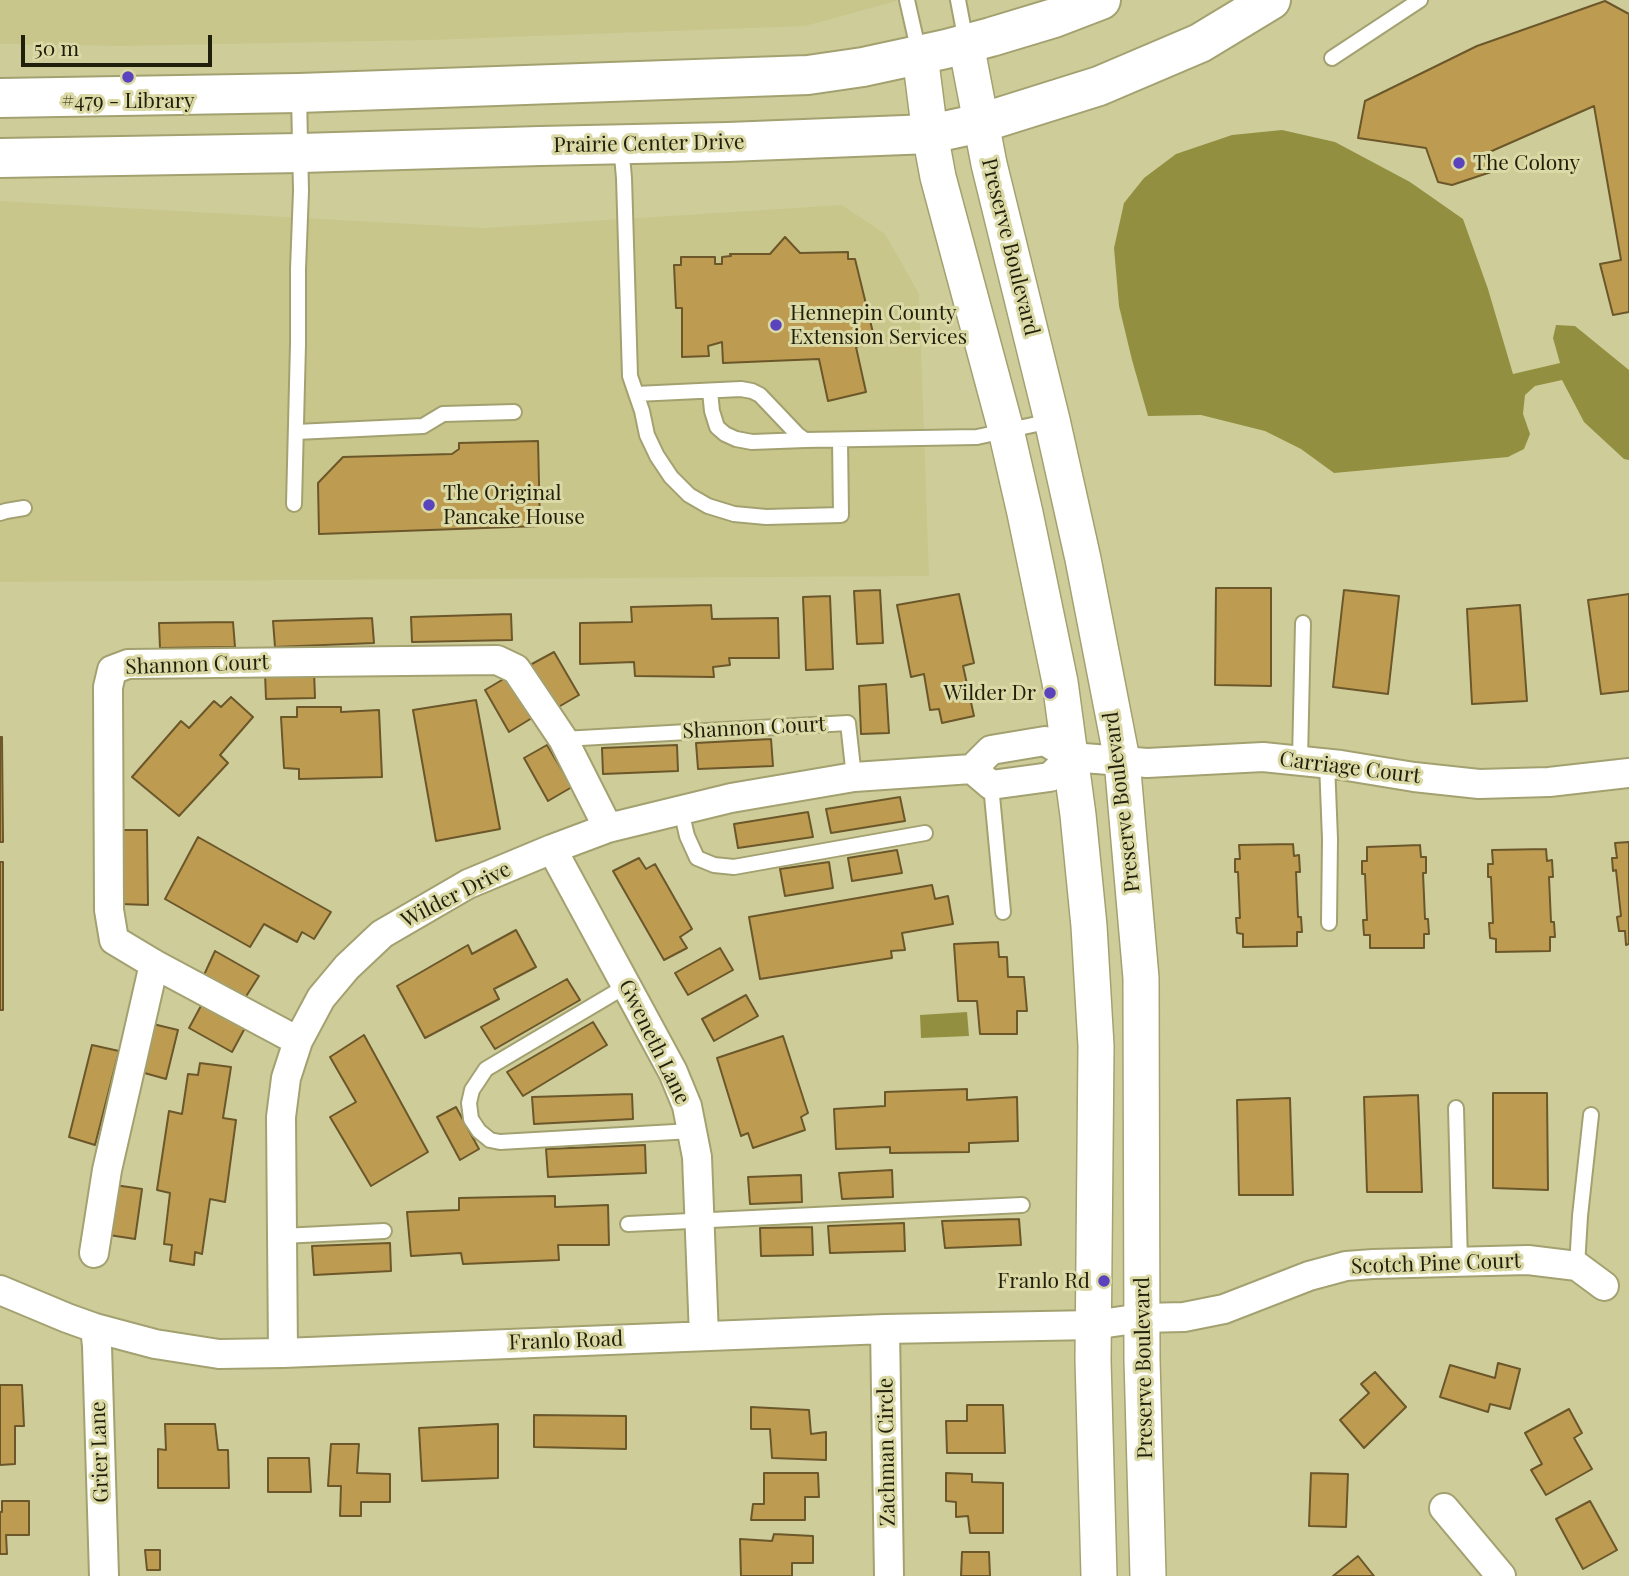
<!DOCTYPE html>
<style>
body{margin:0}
#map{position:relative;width:1629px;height:1576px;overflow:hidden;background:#cecd9a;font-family:"Playfair Display",serif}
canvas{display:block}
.scale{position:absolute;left:21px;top:35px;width:191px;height:32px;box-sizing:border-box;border:4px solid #201f0b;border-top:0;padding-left:9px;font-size:21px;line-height:24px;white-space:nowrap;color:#201f0b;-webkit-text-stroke:5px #dbdaa6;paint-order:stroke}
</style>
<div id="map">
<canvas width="1629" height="1576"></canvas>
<div class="scale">50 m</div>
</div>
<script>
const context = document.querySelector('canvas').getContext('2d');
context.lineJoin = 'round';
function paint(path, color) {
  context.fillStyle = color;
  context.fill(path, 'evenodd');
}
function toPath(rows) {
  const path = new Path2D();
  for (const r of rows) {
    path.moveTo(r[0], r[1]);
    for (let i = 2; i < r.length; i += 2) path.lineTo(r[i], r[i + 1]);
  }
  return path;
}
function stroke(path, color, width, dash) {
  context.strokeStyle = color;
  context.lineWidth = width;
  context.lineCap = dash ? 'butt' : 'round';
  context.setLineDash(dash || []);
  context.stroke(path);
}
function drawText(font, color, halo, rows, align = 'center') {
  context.font = font + ' "Playfair Display",serif';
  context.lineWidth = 6;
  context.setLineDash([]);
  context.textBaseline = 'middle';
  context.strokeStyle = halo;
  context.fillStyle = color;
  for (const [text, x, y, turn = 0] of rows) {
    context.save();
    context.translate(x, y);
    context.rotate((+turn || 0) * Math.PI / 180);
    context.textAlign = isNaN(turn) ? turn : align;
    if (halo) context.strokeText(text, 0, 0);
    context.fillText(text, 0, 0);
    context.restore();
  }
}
const built = toPath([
 [0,0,900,0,805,26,429,40,122,46,0,44],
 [0,201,483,228,842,205,885,234,919,294,929,576,0,582]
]);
const water = toPath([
 [1282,130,1335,142,1410,182,1463,219,1488,289,1513,374,1560,363,1553,338,1556,325,1575,326,1629,370,1629,460,1624,459,1584,422,1562,380,1535,386,1525,395,1523,414,1530,434,1524,449,1508,457,1334,473,1301,449,1265,431,1201,415,1148,416,1132,360,1119,306,1114,248,1124,203,1144,178,1176,154,1232,135],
 [967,1012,969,1036,921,1038,920,1015]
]);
const building = toPath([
 [1605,1,1629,14,1629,312,1613,315,1600,264,1621,260,1594,106,1485,154,1491,172,1452,185,1438,182,1426,148,1358,138,1365,101,1477,46,1605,1],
 [785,237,800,253,848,252,848,259,855,259,875,341,856,347,866,392,828,401,819,359,723,363,722,342,708,346,709,356,682,357,682,308,676,308,674,265,681,265,681,257,715,257,715,264,722,264,722,257,731,256,730,254,770,254,785,237],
 [538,441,540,526,319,534,318,483,343,457,452,454,459,449,459,443,538,441],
 [1216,588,1271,588,1271,686,1215,685,1216,588],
 [880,590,883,643,857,644,854,591,880,590],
 [1344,590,1399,596,1388,694,1333,687,1344,590],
 [959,594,974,663,963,666,974,716,942,723,939,709,930,710,924,674,911,677,897,605,959,594],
 [1629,594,1629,691,1601,694,1588,600,1629,594],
 [830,596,833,669,806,670,803,597,830,596],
 [711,605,712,619,778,618,779,658,729,658,730,665,713,667,714,677,635,676,634,662,580,664,580,623,632,622,631,607,711,605],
 [1520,605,1527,701,1472,704,1467,609,1520,605],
 [511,614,512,640,412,642,411,617,511,614],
 [372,618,374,643,275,647,273,621,372,618],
 [233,622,235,647,160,648,159,623,233,622],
 [554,652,579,695,555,709,530,665,554,652],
 [314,671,315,698,266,699,265,673,314,671],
 [507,677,532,718,509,732,485,690,507,677],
 [886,684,889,733,861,734,859,686,886,684],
 [231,697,253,717,220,755,228,763,179,816,132,777,181,721,189,728,214,701,221,707,231,697],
 [476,700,500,829,436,841,413,710,476,700],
 [297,707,341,707,341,712,379,710,382,777,299,779,299,769,284,768,281,717,297,717,297,707],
 [0,737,2,737,3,842,0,842,0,737],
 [771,739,773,766,698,769,696,743,771,739],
 [547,745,572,787,548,801,524,758,547,745],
 [677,745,678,771,603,774,602,748,677,745],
 [900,797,905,821,831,833,826,809,900,797],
 [808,812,813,837,738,848,734,824,808,812],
 [120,830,147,830,148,905,121,904,120,830],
 [198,837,331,912,314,939,302,932,297,942,264,924,250,947,165,899,198,837],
 [1629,842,1629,944,1626,945,1625,931,1619,931,1617,917,1621,916,1616,870,1613,871,1612,858,1617,858,1615,843,1629,842],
 [1293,844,1294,856,1299,855,1300,872,1296,872,1298,917,1301,917,1302,932,1297,932,1297,946,1243,947,1243,934,1237,933,1236,918,1240,918,1238,872,1235,872,1235,859,1240,859,1239,845,1293,844],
 [1420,845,1421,857,1426,857,1426,873,1423,873,1425,919,1428,919,1429,934,1424,934,1424,948,1370,948,1370,935,1364,935,1363,920,1367,920,1365,874,1362,874,1362,861,1367,861,1367,847,1420,845],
 [1546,849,1547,861,1552,860,1553,877,1549,877,1551,922,1554,922,1555,937,1550,937,1550,951,1496,952,1496,939,1490,938,1489,923,1493,923,1491,877,1488,877,1488,864,1493,864,1492,850,1546,849],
 [897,850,902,873,852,881,848,858,897,850],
 [639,858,646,869,655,864,692,929,680,937,687,948,664,960,613,871,639,858],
 [0,862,3,862,3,1010,0,1010,0,862],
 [829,862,833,888,785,896,780,869,829,862],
 [932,885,935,899,948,896,953,924,902,933,905,950,891,951,892,958,760,979,749,917,932,885],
 [516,930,536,967,494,989,499,999,425,1038,397,986,468,945,472,954,516,930],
 [998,942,999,957,1007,957,1008,977,1024,977,1027,1011,1017,1011,1017,1034,980,1034,977,1001,958,1001,954,944,998,942],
 [720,948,733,970,688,995,675,973,720,948],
 [215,951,259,976,245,998,204,975,215,951],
 [567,979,580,1000,495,1049,481,1027,567,979],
 [746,995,758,1016,714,1041,702,1019,746,995],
 [202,1004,245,1028,232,1052,189,1028,202,1004],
 [593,1022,607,1045,523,1096,507,1072,593,1022],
 [153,1024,178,1030,166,1079,141,1072,153,1024],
 [364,1035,428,1152,371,1186,330,1117,356,1102,330,1057,364,1035],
 [783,1036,808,1113,801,1117,805,1130,753,1148,748,1133,741,1136,717,1058,783,1036],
 [92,1045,119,1051,95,1145,69,1137,92,1045],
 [200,1063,231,1067,223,1118,236,1120,225,1202,210,1199,202,1254,195,1252,194,1265,170,1261,172,1245,164,1244,170,1193,157,1190,169,1111,182,1114,188,1074,198,1075,200,1063],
 [967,1089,967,1100,1017,1097,1018,1141,969,1143,969,1152,890,1153,890,1147,836,1149,834,1109,885,1106,885,1092,967,1089],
 [1493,1093,1547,1093,1548,1190,1493,1188,1493,1093],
 [632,1094,633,1119,534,1124,532,1097,632,1094],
 [1418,1095,1422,1192,1367,1192,1364,1097,1418,1095],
 [1290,1098,1293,1195,1239,1195,1237,1100,1290,1098],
 [456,1107,479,1149,460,1160,437,1117,456,1107],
 [645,1145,646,1173,548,1177,546,1149,645,1145],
 [892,1170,893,1197,842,1199,839,1173,892,1170],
 [801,1175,802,1202,750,1204,748,1177,801,1175],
 [115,1185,142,1189,135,1239,109,1235,115,1185],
 [555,1196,555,1207,608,1205,609,1245,558,1245,559,1260,463,1264,461,1253,411,1256,407,1212,459,1210,459,1198,555,1196],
 [1019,1219,1021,1245,945,1248,942,1221,1019,1219],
 [904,1223,905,1251,830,1253,828,1226,904,1223],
 [812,1227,813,1255,761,1256,760,1228,812,1227],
 [390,1243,391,1271,314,1275,312,1246,390,1243],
 [1498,1363,1520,1369,1510,1409,1490,1404,1488,1412,1440,1397,1450,1365,1495,1378,1498,1363],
 [1375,1372,1406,1407,1364,1448,1340,1420,1369,1393,1361,1384,1375,1372],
 [0,1385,22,1385,24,1426,15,1426,15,1464,0,1465,0,1385],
 [967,1405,1003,1405,1005,1453,947,1453,946,1421,967,1421,967,1405],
 [751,1407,809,1410,811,1434,826,1432,826,1460,772,1458,770,1429,751,1429,751,1407],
 [1569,1409,1582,1433,1574,1438,1592,1469,1546,1495,1531,1470,1542,1464,1525,1433,1569,1409],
 [534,1415,626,1416,626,1449,534,1447,534,1415],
 [165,1424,215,1424,218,1450,228,1450,229,1488,158,1488,158,1449,166,1450,165,1424],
 [498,1424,498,1478,422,1481,419,1428,498,1424],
 [331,1444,359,1444,357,1473,390,1474,390,1502,361,1502,361,1516,340,1516,341,1486,328,1486,331,1444],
 [268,1458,309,1458,311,1492,268,1492,268,1458],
 [764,1473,818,1473,819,1497,805,1497,805,1520,751,1520,753,1504,764,1504,764,1473],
 [946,1473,972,1474,972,1482,1003,1483,1003,1533,970,1533,968,1516,956,1517,956,1502,946,1501,946,1473],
 [1311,1473,1348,1474,1346,1527,1309,1526,1311,1473],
 [2,1501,29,1501,29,1535,6,1535,7,1554,0,1554,0,1512,2,1512,2,1501],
 [1590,1501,1617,1550,1583,1569,1556,1519,1590,1501],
 [774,1534,813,1536,813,1563,792,1563,792,1576,741,1576,740,1539,772,1541,774,1534],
 [145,1550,160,1550,160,1570,147,1570,145,1550],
 [962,1552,989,1552,990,1576,961,1576,962,1552],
 [1358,1556,1374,1576,1333,1576,1358,1556]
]);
const service = toPath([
 [907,0,919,53],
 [958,0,966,42],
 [1332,58,1420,0],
 [621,145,624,178,630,376,642,411,647,435,657,456,671,477,689,495,708,506,734,514,766,517,841,515,840,440],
 [710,391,712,411,717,427,725,434,736,439,752,442,805,440],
 [636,394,741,389,752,391,760,395,798,435,805,440,977,437,1051,421],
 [296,432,423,426,443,414,514,412],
 [294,504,298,344,298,269,301,191,299,94],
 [0,513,6,511,24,508],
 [563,739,848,723,854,777],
 [1300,760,1303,623],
 [1327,763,1330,839,1329,923],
 [991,785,1003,912],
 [681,810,687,836,697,858,714,865,734,867,925,833],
 [626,986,486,1069,472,1090,469,1103,471,1119,479,1131,490,1140,500,1142,692,1131],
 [1456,1108,1460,1263],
 [628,1224,1022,1205],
 [282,1236,384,1231],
 [1577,1266,1580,1216,1591,1115]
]);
const minor = toPath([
 [972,769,991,785,1050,777,1071,757],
 [552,849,673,1072,687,1106,697,1157,704,1336],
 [298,1041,154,964,114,940,109,910,108,687,112,670,128,664,497,660,516,669,563,739,608,828],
 [94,1253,107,1170,154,964],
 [0,1290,67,1318,95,1328,155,1344,219,1354,283,1353,885,1329,1093,1325,1142,1318,1184,1317,1224,1309,1309,1276,1346,1266,1373,1264,1528,1260,1577,1266,1604,1286],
 [95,1328,97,1346,104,1576],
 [885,1329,889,1576],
 [283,1353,281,1117,286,1078,298,1041,321,998,347,967,382,934,468,884,552,849,608,828,731,798,854,777,972,769,991,750,1045,741,1071,757,1147,763,1263,757,1341,765,1414,777,1479,784,1549,782,1629,773],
 [1444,1508,1501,1576]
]);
const tertiary = toPath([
 [966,44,989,164,1052,420,1083,559,1122,760,1141,978,1142,1360,1148,1576],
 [920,55,930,134,938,177,1006,430,1025,513,1060,682,1078,815,1089,926,1096,1046,1093,1360,1099,1576]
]);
const secondary = toPath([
 [0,98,299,93,808,75,863,67,946,49,991,37,1054,18,1101,0],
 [0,158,301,153,540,146,728,142,930,134,981,123,1099,86,1200,43,1271,0]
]);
const markers = [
 [128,77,7,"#5a43bc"],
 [1459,163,7,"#5a43bc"],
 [776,325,7,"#5a43bc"],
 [429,505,7,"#5a43bc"],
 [1050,693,7,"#5a43bc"],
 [1104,1281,7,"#5a43bc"]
];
const poiNames = [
 ["#479 - Library",128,101,"center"],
 ["The Colony",1473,163],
 ["Hennepin County",790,313],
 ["Extension Services",790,337],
 ["The Original",443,493],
 ["Pancake House",443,517],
 ["Wilder Dr",1036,693,"right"],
 ["Franlo Rd",1090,1281,"right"]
];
const streetNames = [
 ["Prairie Center Drive",649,144,-1],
 ["Preserve Boulevard",1010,247,76],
 ["Shannon Court",197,665,-2],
 ["Shannon Court",754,728,-3],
 ["Carriage Court",1350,768,7],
 ["Preserve Boulevard",1122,802,-97],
 ["Wilder Drive",456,895,-27],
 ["Gweneth Lane",654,1042,64],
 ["Scotch Pine Court",1436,1264,-2],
 ["Franlo Road",566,1341,-2],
 ["Preserve Boulevard",1144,1368,-91],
 ["Grier Lane",100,1452,-92],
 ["Zachman Circle",887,1452,-91]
];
paint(built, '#c8c68b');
paint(water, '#938f41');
paint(building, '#bd9c52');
stroke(building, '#6b572a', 2);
stroke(service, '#a3a170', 18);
stroke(minor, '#a3a170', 32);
stroke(tertiary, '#a3a170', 38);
stroke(secondary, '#a3a170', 42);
stroke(service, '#fff', 14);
stroke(minor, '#fff', 28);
stroke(tertiary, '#fff', 35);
stroke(secondary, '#fff', 38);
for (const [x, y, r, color] of markers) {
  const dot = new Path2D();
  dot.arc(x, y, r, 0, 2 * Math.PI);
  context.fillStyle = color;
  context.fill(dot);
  stroke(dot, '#dbdaa6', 2.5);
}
drawText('21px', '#201f0b', '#dbdaa6', poiNames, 'left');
drawText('21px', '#201f0b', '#dbdaa6', streetNames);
</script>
